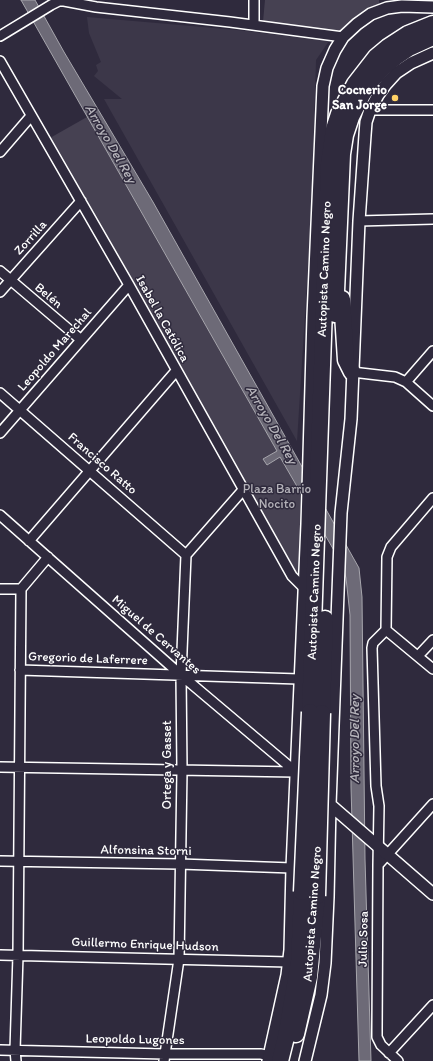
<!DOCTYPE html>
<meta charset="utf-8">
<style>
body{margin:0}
canvas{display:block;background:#2f2a3d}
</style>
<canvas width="433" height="1061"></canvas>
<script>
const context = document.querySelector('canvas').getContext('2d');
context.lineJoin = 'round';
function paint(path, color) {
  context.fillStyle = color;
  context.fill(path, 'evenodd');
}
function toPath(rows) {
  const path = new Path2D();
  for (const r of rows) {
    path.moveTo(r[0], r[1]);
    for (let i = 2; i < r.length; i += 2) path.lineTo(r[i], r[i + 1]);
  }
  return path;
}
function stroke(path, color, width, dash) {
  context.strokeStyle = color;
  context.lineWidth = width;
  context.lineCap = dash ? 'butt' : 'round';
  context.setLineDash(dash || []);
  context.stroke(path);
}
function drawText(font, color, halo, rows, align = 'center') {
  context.font = font + ' Itim,sans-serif';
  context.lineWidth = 3;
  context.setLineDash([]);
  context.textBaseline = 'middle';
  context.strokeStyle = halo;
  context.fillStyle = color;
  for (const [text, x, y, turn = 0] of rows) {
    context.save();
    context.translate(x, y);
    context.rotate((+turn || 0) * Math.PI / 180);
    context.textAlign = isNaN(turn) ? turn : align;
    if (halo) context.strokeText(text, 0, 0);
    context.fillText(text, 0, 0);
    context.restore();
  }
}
const built = toPath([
 [87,17,237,30,329,41,316,60,311,219,297,441,104,99,122,99,94,76,98,71,96,65,101,62,89,33]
]);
const green = toPath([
 [265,0,379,0,379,7,342,32,263,22],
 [87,117,277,451,263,459,267,465,280,457,300,492,300,566,299,572,297,574,292,571,50,138]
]);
const water = toPath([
 [21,0,35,0,64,52,153,202,359,568,362,597,365,859,371,1061,359,1061,351,787,350,615,346,578,343,566,280,457,267,465,263,459,277,451,21,0]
]);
const minor = toPath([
 [254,25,254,0],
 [0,36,51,5,59,1,64,1,96,7,230,22,343,37],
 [0,61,129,285,292,576,304,588],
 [370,110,433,110],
 [0,152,31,116],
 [359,221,433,219],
 [0,271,80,339],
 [0,292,81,201],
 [352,372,395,377,406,382,433,406],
 [406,382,433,351],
 [0,393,186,555],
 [0,433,129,285],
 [0,515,181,675,296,772],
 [29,541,176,371],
 [0,589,21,589],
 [386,630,387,557,391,547,433,498],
 [386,630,433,669],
 [418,656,433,640],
 [20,670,299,679],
 [0,767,296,772],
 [0,861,180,864,292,868],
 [378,865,379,806,376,786,372,648,373,643,386,630],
 [0,955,289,962],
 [0,1050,165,1054,261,1054,270,1056],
 [389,1053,433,1005],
 [16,1061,15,1050,18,955,21,589,48,557],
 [164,1061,179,959,182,770,181,675,186,555,243,490],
 [398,1061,381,1045,377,1037,377,1029,378,865,433,804]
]);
const tertiary = toPath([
 [327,802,433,894],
 [268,1061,287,975,290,950,292,868,307,524,313,317,323,86,327,68,335,50,343,37,357,24,371,14,387,8,402,6,433,7],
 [305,1061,321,995,325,963,328,897,330,805,341,513,351,419,359,221,365,135,366,122,370,110,378,95,386,84,396,73,411,63,433,53]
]);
const motorway = toPath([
 [342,299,346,360,352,372],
 [335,314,342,154,345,135,351,117,362,95,371,81,383,68,396,57,409,48,433,37],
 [310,712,329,163,334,129,339,114,355,84,376,57,388,47,408,34,433,24],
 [322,713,325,619],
 [296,1034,309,977,317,896],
 [280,1061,286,1037,299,961,302,892]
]);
const motorwayBridge = toPath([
 [302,892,310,712],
 [317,896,322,713]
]);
const markers = [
 [395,98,4,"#ffd166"]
];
const poiNames = [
 ["Cocnerio",387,91],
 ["San Jorge",387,106]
];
const streetNames = [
 ["Zorrilla",31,238,-48],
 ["Autopista Camino Negro",325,269,-88],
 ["Belén",48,296,40],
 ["Isabel la Católica",162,319,61],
 ["Leopoldo Marechal",55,350,-49],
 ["Francisco Ratto",102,464,41],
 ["Autopista Camino Negro",315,592,-88],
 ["Miguel de Cervantes",156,635,41],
 ["Gregorio de Laferrere",88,659,2],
 ["Ortega y Gasset",168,765,-90],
 ["Alfonsina Storni",146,851,1],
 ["Autopista Camino Negro",313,914,-86],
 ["Julio Sosa",364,939,-89],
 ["Guillermo Enrique Hudson",145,945,2],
 ["Leopoldo Lugones",135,1040,1]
];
const parkNames = [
 ["Plaza Barrio",277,490],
 ["Nocito",277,505]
];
const waterNames = [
 ["Arroyo Del Rey",110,144,60],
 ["Arroyo Del Rey",271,425,60],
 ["Arroyo Del Rey",355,739,-90]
];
paint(built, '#3c3749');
paint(green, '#464152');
paint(water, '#6d6a77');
stroke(water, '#a7a6ad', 1);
stroke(minor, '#fff', 12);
stroke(tertiary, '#fff', 14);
stroke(motorway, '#fff', 19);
stroke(minor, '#2f2a3d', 9);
stroke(tertiary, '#2f2a3d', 11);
stroke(motorway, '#2f2a3d', 16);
stroke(motorwayBridge, '#fff', 19, []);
stroke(motorwayBridge, '#2f2a3d', 16);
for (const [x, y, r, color] of markers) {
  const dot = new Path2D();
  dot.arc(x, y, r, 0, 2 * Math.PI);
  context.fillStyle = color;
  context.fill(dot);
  stroke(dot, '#2f2a3d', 1.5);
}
drawText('bold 13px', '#fff', '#2f2a3d', poiNames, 'right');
drawText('13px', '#fff', '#2f2a3d', streetNames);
drawText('13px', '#b5b3ba', '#2f2a3d', parkNames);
drawText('italic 14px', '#b6b4bb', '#2f2a3d', waterNames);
</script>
